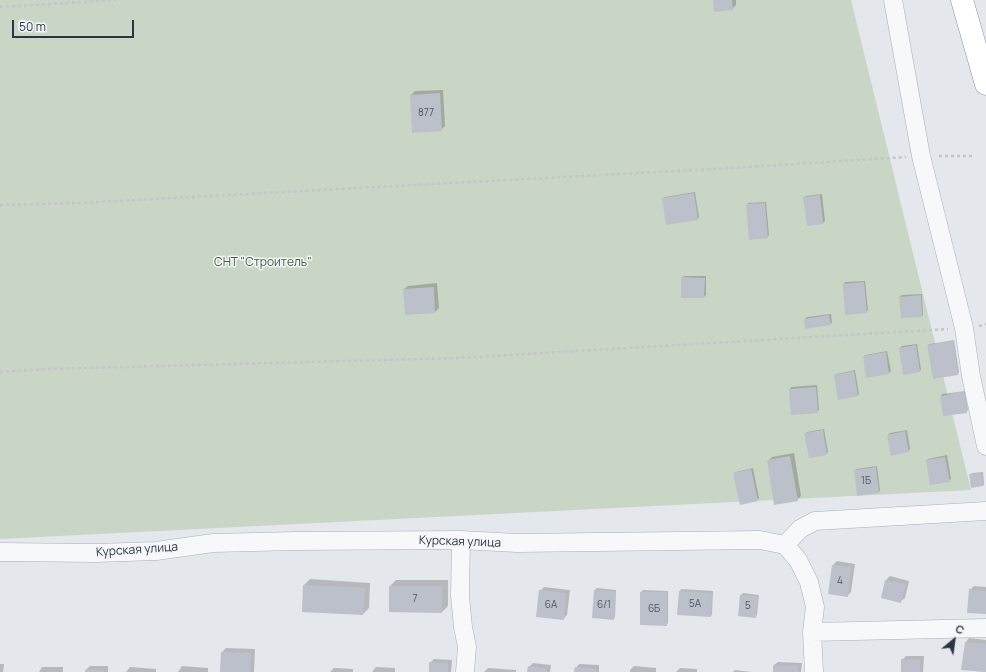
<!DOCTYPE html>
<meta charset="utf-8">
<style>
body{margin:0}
#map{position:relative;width:986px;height:672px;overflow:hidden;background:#e4e7ec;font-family:Manrope,sans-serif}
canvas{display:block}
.north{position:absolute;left:934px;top:620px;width:40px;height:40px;-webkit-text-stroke:3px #f4f6f9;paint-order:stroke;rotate:29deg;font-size:11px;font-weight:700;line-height:16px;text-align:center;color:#2b3445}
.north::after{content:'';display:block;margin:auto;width:14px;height:18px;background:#2b3445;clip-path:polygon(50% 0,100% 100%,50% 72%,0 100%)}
.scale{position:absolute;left:12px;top:20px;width:122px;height:18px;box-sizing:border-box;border:2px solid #2b3445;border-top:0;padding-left:5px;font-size:12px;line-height:14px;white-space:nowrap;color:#2b3445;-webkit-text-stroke:3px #f4f6f9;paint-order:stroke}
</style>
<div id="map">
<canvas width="986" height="672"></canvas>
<div class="north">С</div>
<div class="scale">50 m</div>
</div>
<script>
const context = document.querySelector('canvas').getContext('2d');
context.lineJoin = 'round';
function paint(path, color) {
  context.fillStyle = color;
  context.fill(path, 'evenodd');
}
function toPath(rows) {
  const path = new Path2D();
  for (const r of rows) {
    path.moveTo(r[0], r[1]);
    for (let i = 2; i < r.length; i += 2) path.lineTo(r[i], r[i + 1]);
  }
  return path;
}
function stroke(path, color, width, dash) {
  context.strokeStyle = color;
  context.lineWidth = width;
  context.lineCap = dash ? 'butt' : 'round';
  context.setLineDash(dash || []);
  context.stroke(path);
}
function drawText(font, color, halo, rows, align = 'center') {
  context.font = font + ' Manrope,sans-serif';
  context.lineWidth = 3;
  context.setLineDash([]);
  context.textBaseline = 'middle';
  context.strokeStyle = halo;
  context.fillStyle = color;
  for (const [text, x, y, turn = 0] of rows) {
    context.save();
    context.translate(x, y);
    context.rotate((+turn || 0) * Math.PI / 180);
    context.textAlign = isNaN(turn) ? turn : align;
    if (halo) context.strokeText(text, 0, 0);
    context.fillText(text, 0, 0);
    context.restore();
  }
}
const green = toPath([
 [0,0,851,0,971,490,0,539]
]);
const shadow = toPath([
 [714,0,736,0,736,5,732,9],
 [443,90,445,126,441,130,411,95,415,91],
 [695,192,699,217,698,219,663,198,665,197],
 [822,194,825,221,823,223,808,225,804,197,806,196],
 [766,202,769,235,767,237,747,205,748,203],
 [684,276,706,276,706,295,704,297,682,278],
 [865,281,868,310,866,312,844,284,845,282],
 [437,283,439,308,435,312,404,289,408,286],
 [922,294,923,315,922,316,900,297,902,295],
 [831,314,832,323,830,324,805,319,807,317],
 [954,340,959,372,958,374,928,345,930,344],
 [917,344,921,369,920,371,900,348,902,346],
 [887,351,891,371,889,373,864,356,866,355],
 [855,370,859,394,858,396,835,375,837,374],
 [817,385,819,410,817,412,790,389,791,387],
 [965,391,968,410,966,412,941,396,942,394],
 [824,429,828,452,826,454,806,433,807,432],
 [907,430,910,449,909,451,888,435,890,433],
 [794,453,801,496,797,500,768,461,772,457],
 [947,455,951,479,949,481,927,460,928,459],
 [877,466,880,490,879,492,855,471,856,469],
 [753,468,759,498,758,500,734,473,736,472],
 [983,472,984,484,983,486,970,475,972,473],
 [837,561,855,564,851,592,847,596,833,565],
 [890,576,909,581,905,598,901,601,882,597,886,580],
 [310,579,370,583,369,608,363,614,304,585],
 [396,580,448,580,448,606,442,612,390,586],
 [974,586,986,587,986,613,970,590],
 [544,587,570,590,567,615,563,619,540,591],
 [597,588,616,590,615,617,613,619,595,590],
 [681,589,713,591,712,615,710,616,680,591],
 [643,590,668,591,668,623,666,625,641,592],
 [743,593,759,595,757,615,755,617,739,616,741,595],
 [969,638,986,640,986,672,962,669,966,642],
 [226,648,255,649,254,672,221,672,222,652],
 [906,656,924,656,923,672,902,672,902,660],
 [434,659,452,660,451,672,430,672,430,663],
 [778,662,802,663,801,672,774,672,774,665],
 [533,663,551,665,550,672,528,672,529,667],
 [0,664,4,664,3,672,0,672],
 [579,664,599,665,599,672,575,672,576,668],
 [90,666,108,666,108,672,86,672,87,669],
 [182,666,208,668,208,672,178,672],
 [634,666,656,668,656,672,630,672,630,670],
 [42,667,63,667,63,672,39,672],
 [130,667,156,669,156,672,126,672],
 [376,667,395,668,395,672,372,672],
 [334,668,353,669,353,672,330,672],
 [488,668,516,670,516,672,484,672],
 [680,668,697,669,697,672,676,672],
 [735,670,752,672,733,672]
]);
const building = toPath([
 [713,0,732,0,733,10,714,12],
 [440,93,442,131,412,133,410,95],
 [694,193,698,220,666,225,662,198],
 [820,195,823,224,807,226,803,197],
 [765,203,768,238,749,240,746,204],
 [681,277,705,278,704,298,681,298],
 [864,282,867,313,845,315,843,284],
 [434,287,435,313,405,315,403,289],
 [921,295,922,317,901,318,899,297],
 [829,315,831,325,805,329,804,319],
 [953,341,958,375,933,379,927,345],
 [916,345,920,372,903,375,899,348],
 [886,352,889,374,866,378,863,356],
 [854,371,858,396,838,400,834,375],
 [816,387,818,413,791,415,789,389],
 [964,392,967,413,943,416,940,396],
 [823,430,827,455,809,458,804,433],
 [905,431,909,452,891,456,887,435],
 [790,456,798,501,774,505,767,460],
 [945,457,950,482,930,485,926,460],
 [876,467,879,493,857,496,854,470],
 [751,469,758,501,740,505,733,473],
 [981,473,983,486,971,488,969,474],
 [832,565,851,567,848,597,828,594],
 [885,580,906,584,901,603,881,598],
 [303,585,365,588,363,615,302,612],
 [389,586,442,586,442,613,389,612],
 [969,589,986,591,986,614,967,613],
 [539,590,566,593,564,620,536,617],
 [594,590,615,591,614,620,592,618],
 [679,591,712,593,711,617,677,615],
 [640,592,667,592,667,626,640,625],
 [740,595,758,596,756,618,738,616],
 [965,642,986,644,986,672,961,670],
 [221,652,251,653,250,672,220,672],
 [901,659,920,660,920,672,901,672],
 [429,662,448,663,448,672,429,672],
 [773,665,798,666,798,672,773,672],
 [528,666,547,669,547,672,527,672],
 [575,667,596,669,596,672,574,672],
 [86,669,104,670,104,672,85,672]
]);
const path = toPath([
 [0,7,116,0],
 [939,156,974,156],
 [0,205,79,203,731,168,906,157],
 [979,326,986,324],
 [0,372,47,369,458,358,948,329]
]);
const street = toPath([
 [893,0,921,156,964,328,971,376,986,446],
 [461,540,460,596,463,627,467,647,465,672],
 [785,545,800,529,815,521,986,511],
 [0,552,96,553,156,551,213,543,296,541,461,540,517,543,760,540,785,545,798,560,809,582,815,607,812,632,814,672],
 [812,632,986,628]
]);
const highway = toPath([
 [962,0,986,84]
]);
const numberNames = [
 ["877",426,113],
 ["1Б",866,481],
 ["4",840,581],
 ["7",415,599],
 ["5А",695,604],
 ["6А",551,605],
 ["6/1",604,605],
 ["5",748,606],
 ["6Б",654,609]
];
const parkNames = [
 ["СНТ \"Строитель\"",263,263]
];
const streetNames = [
 ["Курская улица",460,542,2],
 ["Курская улица",137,550,-4]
];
paint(green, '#c9d6c5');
paint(shadow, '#0003');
paint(building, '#bbc0ca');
stroke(street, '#a9aeb7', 19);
stroke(highway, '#8b94a3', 23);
stroke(path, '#c2c5cb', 2.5, [3, 3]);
stroke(street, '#f7f8fa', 18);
stroke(highway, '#fff', 22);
drawText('10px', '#4f5766', null, numberNames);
drawText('12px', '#3f6138', '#f4f6f9', parkNames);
drawText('12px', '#2b3445', '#f4f6f9', streetNames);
</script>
